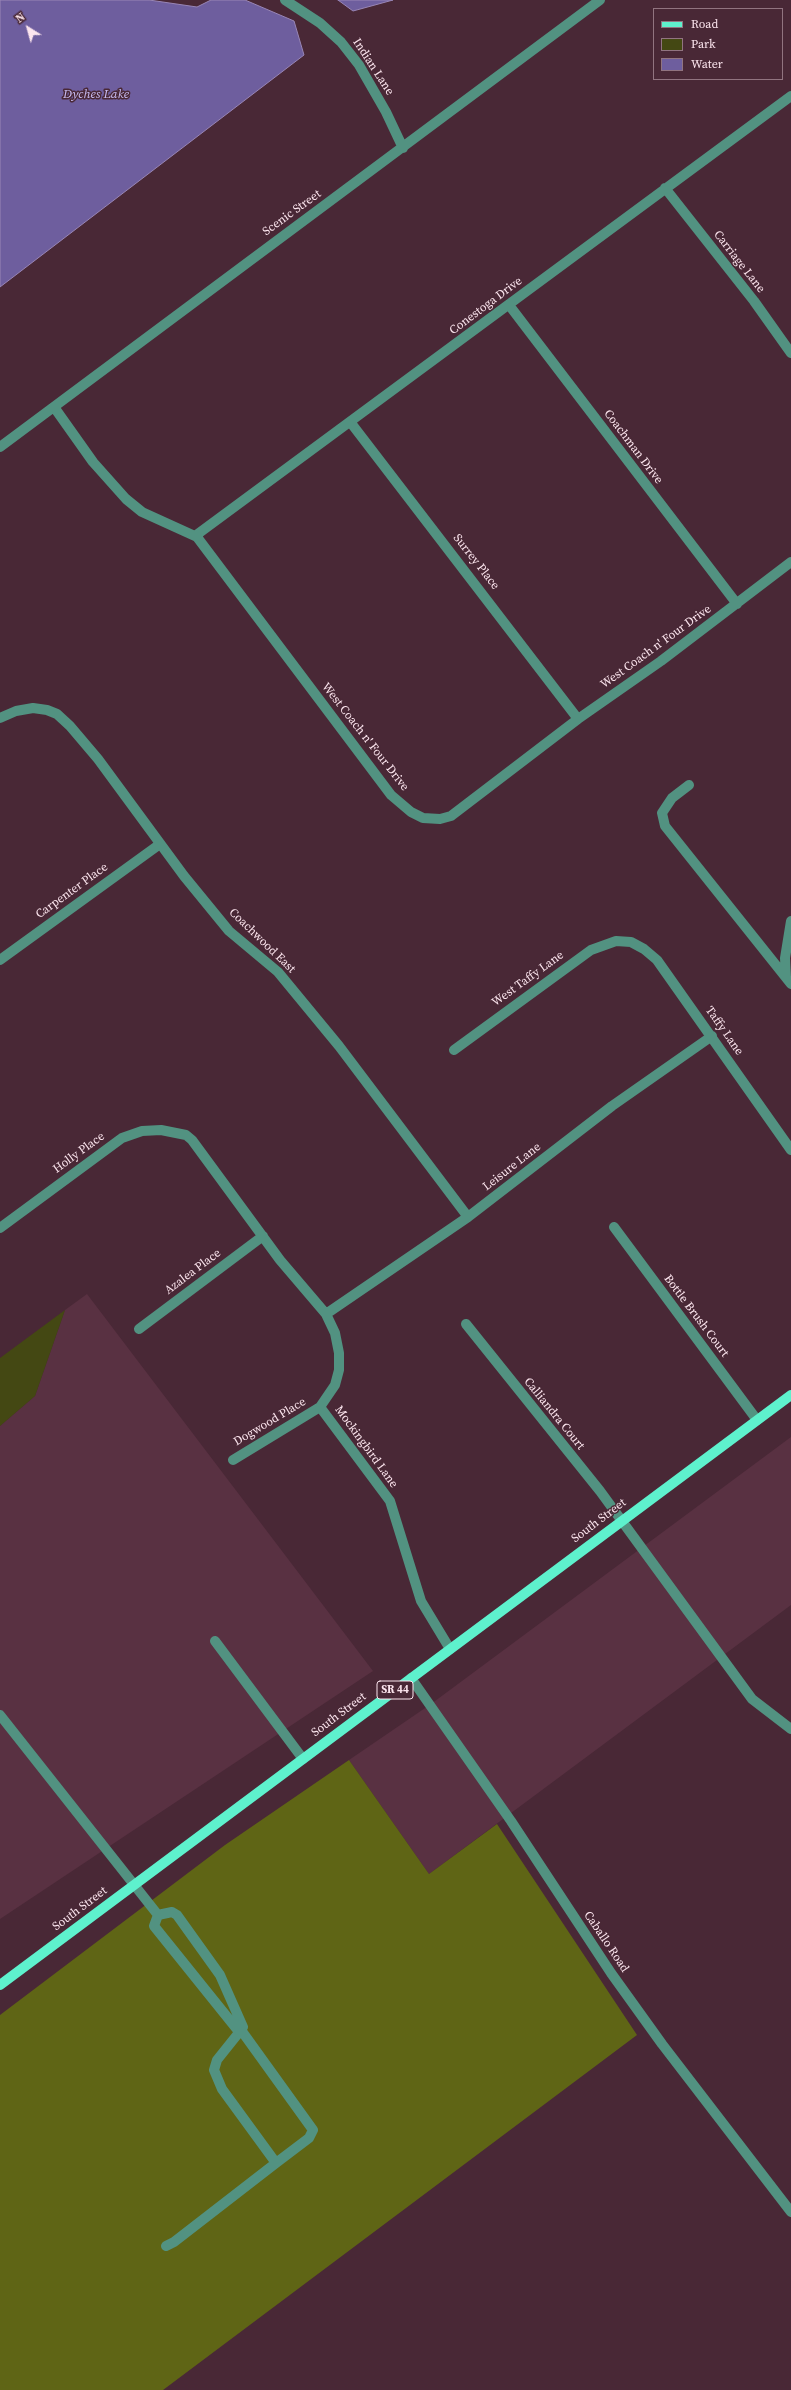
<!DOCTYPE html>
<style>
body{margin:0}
#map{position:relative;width:791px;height:2390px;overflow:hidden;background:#492836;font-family:"Source Serif 4",serif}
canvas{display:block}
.legend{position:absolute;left:653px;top:8px;width:130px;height:72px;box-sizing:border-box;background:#492836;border:1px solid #917480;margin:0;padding:5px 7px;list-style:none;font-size:12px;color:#fce5ee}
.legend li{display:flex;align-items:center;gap:8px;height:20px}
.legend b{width:20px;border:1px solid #917480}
.north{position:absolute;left:8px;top:8px;width:40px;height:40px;-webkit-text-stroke:3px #492836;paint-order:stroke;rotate:323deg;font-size:11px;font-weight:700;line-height:16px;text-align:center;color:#fce5ee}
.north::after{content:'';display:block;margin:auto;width:14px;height:18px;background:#fce5ee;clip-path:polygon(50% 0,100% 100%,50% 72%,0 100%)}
</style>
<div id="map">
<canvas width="791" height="2390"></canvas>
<ul class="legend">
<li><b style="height:5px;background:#5ef1cd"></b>Road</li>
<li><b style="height:11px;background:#444813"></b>Park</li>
<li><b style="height:11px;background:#6e5e9e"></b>Water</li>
</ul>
<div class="north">N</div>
</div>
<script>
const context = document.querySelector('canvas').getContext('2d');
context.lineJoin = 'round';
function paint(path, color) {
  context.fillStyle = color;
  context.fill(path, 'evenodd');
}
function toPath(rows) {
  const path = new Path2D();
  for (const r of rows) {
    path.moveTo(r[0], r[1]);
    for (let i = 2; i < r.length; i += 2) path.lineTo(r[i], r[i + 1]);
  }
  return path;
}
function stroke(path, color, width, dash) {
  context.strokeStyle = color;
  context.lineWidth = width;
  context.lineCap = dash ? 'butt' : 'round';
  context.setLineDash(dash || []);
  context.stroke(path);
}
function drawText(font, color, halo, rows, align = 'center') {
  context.font = font + ' "Source Serif 4",serif';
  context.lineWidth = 3;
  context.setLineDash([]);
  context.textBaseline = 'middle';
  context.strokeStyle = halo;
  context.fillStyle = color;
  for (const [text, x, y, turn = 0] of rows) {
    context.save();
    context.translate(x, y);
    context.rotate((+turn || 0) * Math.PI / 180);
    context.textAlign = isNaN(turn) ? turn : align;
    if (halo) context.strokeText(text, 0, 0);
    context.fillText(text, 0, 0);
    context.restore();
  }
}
const built = toPath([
 [87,1294,373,1671,0,1919,0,1426,35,1396,65,1310],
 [791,1437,791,1605,429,1874,349,1760,431,1704]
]);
const green = toPath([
 [65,1310,35,1396,0,1426,0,1358]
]);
const forest = toPath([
 [349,1760,429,1874,497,1824,637,2035,163,2390,0,2390,0,2015,225,1845]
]);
const water = toPath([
 [0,0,149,0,197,7,211,0,245,0,294,21,304,55,0,287,0,0],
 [338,0,393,0,353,11,338,0]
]);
const minor = toPath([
 [285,0,320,23,341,42,359,65,386,112,403,148],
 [665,188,754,301,791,353],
 [509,305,737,604],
 [54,407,93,462,126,499,142,512,197,537,391,795,411,812,423,818,440,819,451,816,578,719,661,661,791,562],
 [351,423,578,719],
 [0,447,600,0],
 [195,536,791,96],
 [0,718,16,711,33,708,47,710,57,714,70,726,98,759,184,876,229,931,278,972,339,1046,468,1217],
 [689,785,672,798,662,813,665,826,791,984],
 [0,960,160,844],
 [786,977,785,958,791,921],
 [454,1050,591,950,616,941,631,942,644,949,657,960,791,1150],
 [614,1227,757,1420],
 [0,1228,122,1138,142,1131,161,1130,186,1135,192,1140,280,1260,326,1314,335,1333,339,1353,339,1370,335,1385,320,1407,233,1460],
 [326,1314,468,1217,612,1106,712,1036],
 [466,1324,600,1491,752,1699,791,1729],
 [139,1329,263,1236],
 [320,1407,390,1501,421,1601,450,1649],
 [215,1641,303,1759],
 [411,1678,511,1821,611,1973,662,2044,791,2212],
 [0,1715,158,1915],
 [172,1912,177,1915,220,1975,243,2027,241,2030,236,2028,154,1926,158,1915,172,1912],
 [166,2246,174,2242,276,2163,309,2138,313,2130,241,2030,217,2060,214,2070,222,2089,276,2163]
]);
const major = toPath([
 [0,1985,791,1395]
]);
const shields = [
 [395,1690,36]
];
const shieldNames = [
 ["SR 44",395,1690]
];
const streetNames = [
 ["Indian Lane",373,67,57],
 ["Scenic Street",292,213,-36],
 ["Carriage Lane",739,262,52],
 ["Conestoga Drive",486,306,-37],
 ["Coachman Drive",633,447,53],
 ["Surrey Place",476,562,52],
 ["West Coach n' Four Drive",656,647,-36],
 ["West Coach n' Four Drive",365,737,52],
 ["Carpenter Place",72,891,-36],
 ["Coachwood East",262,941,44],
 ["West Taffy Lane",528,979,-36],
 ["Taffy Lane",724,1031,55],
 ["Holly Place",79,1153,-36],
 ["Leisure Lane",512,1167,-38],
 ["Azalea Place",193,1272,-37],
 ["Bottle Brush Court",696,1316,53],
 ["Calliandra Court",554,1414,51],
 ["Dogwood Place",270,1422,-31],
 ["Mockingbird Lane",366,1447,54],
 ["South Street",599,1521,-37],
 ["South Street",339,1715,-37],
 ["South Street",80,1909,-37],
 ["Caballo Road",606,1942,56]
];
const waterNames = [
 ["Dyches Lake",96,95]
];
paint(built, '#593142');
paint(green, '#444813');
paint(forest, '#5f6515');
paint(water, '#6e5e9e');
stroke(water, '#9986b6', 1);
stroke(minor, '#529281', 10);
stroke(major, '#5ef1cd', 10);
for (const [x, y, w] of shields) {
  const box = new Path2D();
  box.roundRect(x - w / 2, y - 9, w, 18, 3);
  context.fillStyle = '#492836';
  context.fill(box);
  stroke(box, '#fce5ee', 1);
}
drawText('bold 11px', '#fce5ee', null, shieldNames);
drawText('12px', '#fce5ee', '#492836', streetNames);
drawText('italic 13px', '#c9bdf5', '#492836', waterNames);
</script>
